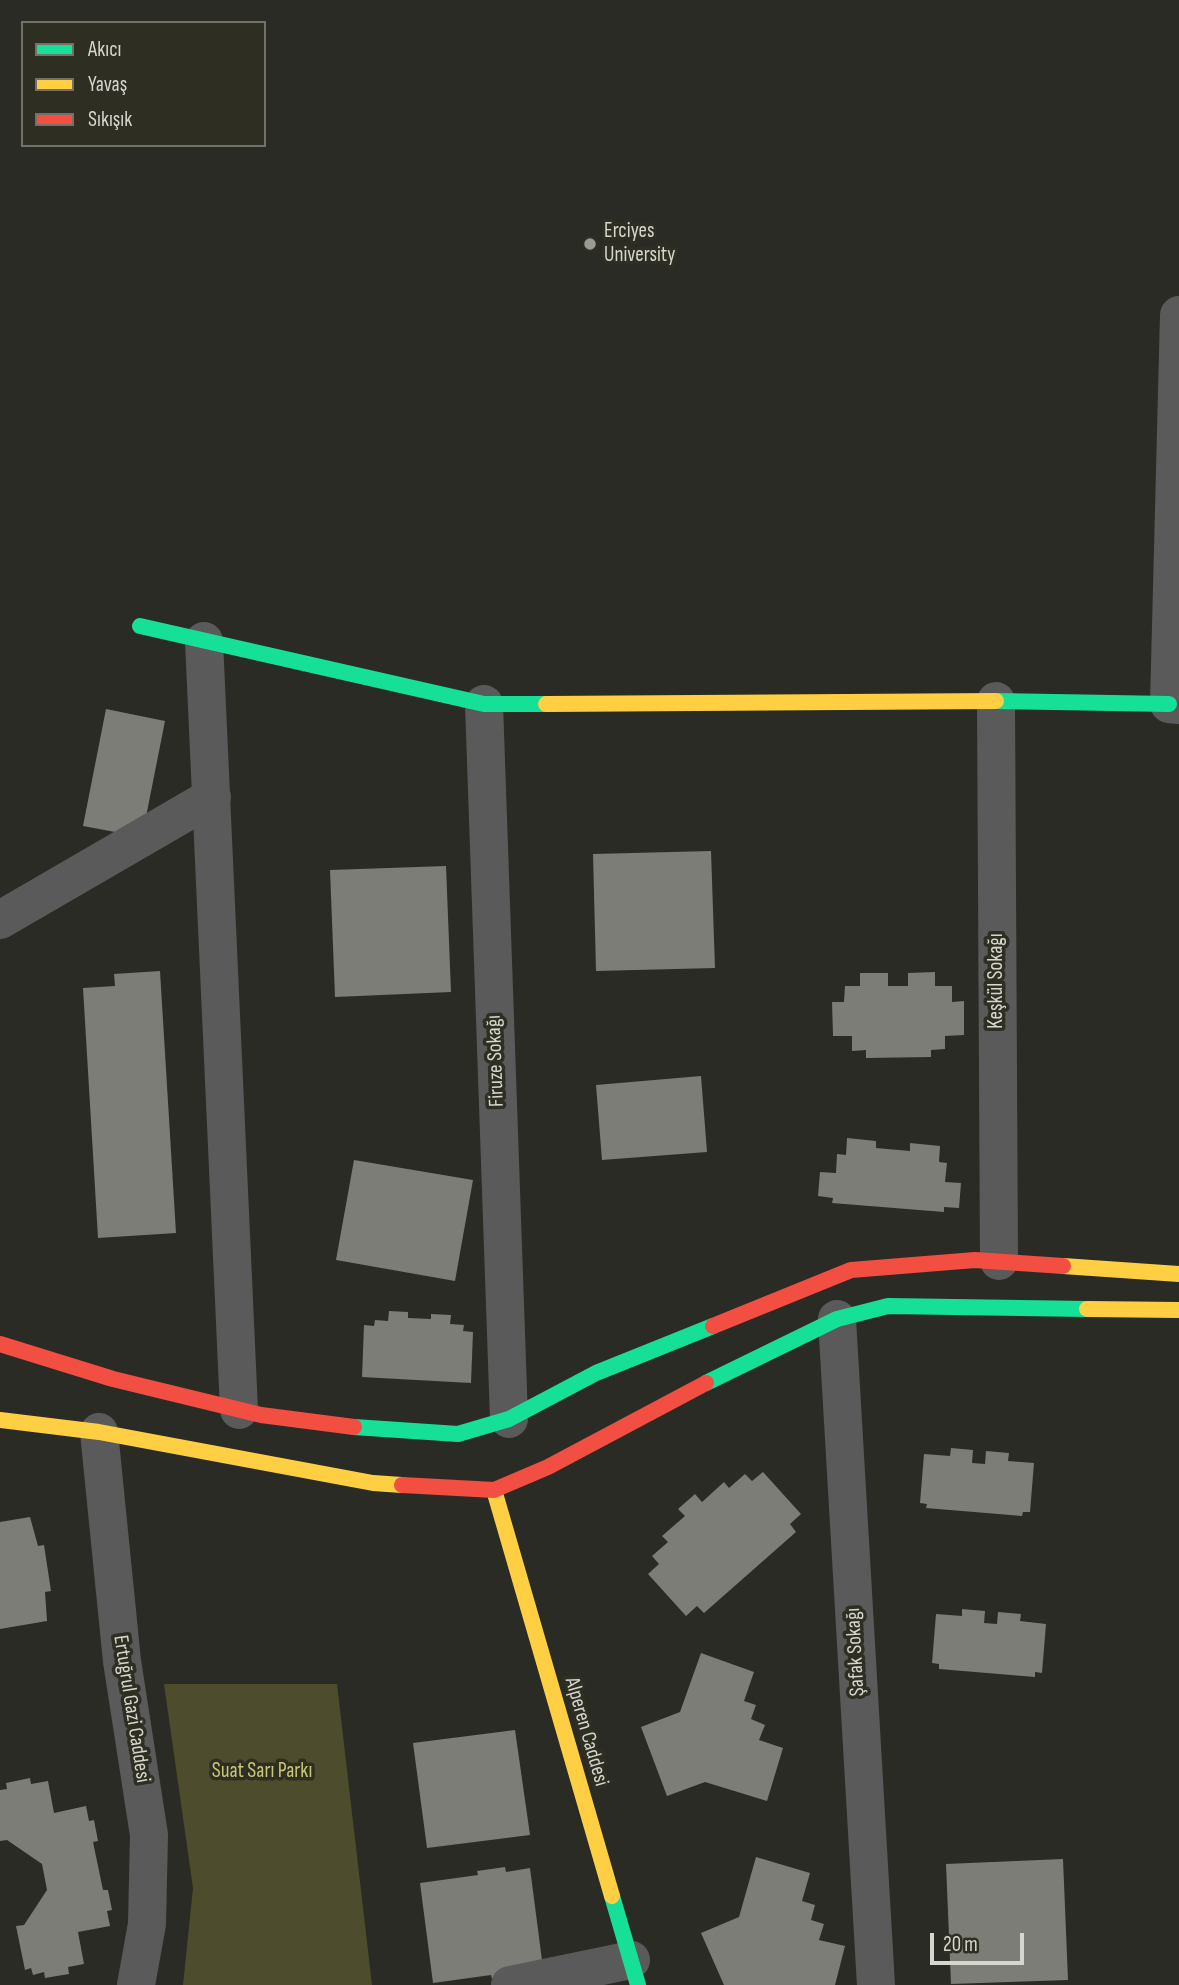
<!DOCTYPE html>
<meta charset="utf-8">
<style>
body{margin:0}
#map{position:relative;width:1179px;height:1985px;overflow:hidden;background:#2b2b25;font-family:"Sofia Sans Condensed",sans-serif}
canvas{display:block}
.legend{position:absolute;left:21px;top:21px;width:245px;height:126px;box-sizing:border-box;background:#2e2e22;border:2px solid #717167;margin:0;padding:9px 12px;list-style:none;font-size:21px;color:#d5d6ce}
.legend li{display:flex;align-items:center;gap:14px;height:35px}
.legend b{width:35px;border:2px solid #717167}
.scale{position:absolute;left:930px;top:1933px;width:94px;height:32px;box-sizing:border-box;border:4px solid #d5d6ce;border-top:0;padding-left:9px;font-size:21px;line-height:24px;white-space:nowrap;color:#d5d6ce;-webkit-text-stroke:5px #2e2e22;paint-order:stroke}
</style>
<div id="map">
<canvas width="1179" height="1985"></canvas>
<ul class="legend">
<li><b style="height:9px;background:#16e098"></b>Akıcı</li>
<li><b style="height:9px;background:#ffcf43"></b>Yavaş</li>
<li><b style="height:9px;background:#f24e42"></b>Sıkışık</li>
</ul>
<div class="scale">20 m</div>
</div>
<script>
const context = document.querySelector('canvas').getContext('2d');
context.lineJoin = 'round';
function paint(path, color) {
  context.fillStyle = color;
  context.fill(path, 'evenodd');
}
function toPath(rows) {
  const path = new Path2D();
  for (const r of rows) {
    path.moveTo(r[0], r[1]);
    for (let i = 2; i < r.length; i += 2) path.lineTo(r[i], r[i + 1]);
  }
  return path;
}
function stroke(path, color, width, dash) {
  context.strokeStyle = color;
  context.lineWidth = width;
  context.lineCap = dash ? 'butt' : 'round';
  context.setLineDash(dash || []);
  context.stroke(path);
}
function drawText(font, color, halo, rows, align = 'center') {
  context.font = font + ' "Sofia Sans Condensed",sans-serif';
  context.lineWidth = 7;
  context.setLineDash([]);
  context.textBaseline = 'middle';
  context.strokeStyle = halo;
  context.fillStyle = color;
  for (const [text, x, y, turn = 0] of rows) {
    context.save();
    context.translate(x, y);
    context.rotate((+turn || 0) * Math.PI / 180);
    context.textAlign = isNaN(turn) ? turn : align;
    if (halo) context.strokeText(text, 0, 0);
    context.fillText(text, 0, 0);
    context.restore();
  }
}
const green = toPath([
 [164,1684,337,1684,372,1985,183,1985,193,1888]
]);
const building = toPath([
 [106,709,165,721,142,837,83,826],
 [711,851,715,968,596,971,593,854],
 [446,866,451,992,335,997,330,870],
 [160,971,176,1233,98,1238,83,988,115,986,114,974],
 [935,972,935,986,952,986,952,1002,964,1001,964,1035,945,1036,945,1049,931,1050,931,1057,866,1058,866,1050,852,1051,852,1036,833,1036,832,1002,844,1002,845,986,860,986,860,973,888,973,888,986,908,986,908,973],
 [701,1076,707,1152,602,1160,596,1085],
 [847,1138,876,1141,876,1148,910,1151,910,1143,940,1146,939,1162,947,1163,945,1182,961,1183,959,1208,944,1207,944,1212,832,1203,833,1198,818,1196,820,1172,836,1173,837,1154,846,1155],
 [354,1160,473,1180,455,1281,336,1260],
 [389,1311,408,1312,408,1318,431,1319,431,1314,451,1315,450,1324,464,1325,463,1331,473,1332,471,1383,362,1377,364,1325,374,1326,375,1320,388,1321],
 [951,1448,973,1450,972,1463,985,1464,986,1451,1009,1453,1008,1461,1034,1463,1030,1512,1023,1512,1022,1516,926,1508,927,1504,920,1503,924,1454,950,1456],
 [763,1472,801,1514,790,1524,796,1532,704,1613,697,1606,686,1616,648,1574,659,1564,652,1556,668,1542,662,1536,685,1516,678,1509,695,1494,702,1502,724,1482,729,1488,745,1474,752,1481],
 [30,1517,38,1546,44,1545,51,1591,45,1592,47,1621,0,1629,0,1522],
 [962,1609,985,1611,984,1623,997,1624,998,1612,1021,1614,1020,1621,1046,1624,1042,1673,1035,1672,1035,1677,939,1669,939,1664,932,1663,936,1614,962,1616],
 [701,1653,754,1672,744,1701,756,1705,751,1719,765,1725,759,1740,783,1748,767,1801,705,1782,667,1796,641,1727,680,1712],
 [515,1730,530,1835,427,1848,413,1743],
 [30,1778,31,1784,48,1781,54,1813,86,1806,89,1821,94,1820,98,1841,93,1842,103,1890,108,1890,112,1910,107,1911,110,1926,78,1932,84,1964,68,1967,69,1974,45,1978,44,1972,33,1975,31,1968,25,1970,16,1926,24,1925,47,1890,42,1864,7,1840,0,1841,0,1790,7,1789,6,1783],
 [756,1857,810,1873,802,1901,815,1905,811,1920,824,1924,819,1940,845,1946,835,1985,724,1985,701,1933,739,1917],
 [1063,1859,1068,1980,951,1984,946,1864],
 [505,1867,506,1872,530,1868,543,1968,520,1975,492,1979,491,1975,433,1983,420,1883,478,1875,477,1871]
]);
const street = toPath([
 [1179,315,1169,704,1179,705],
 [204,641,239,1410],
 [996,701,999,1261],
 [484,704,509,1419],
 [0,920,212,797],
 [837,1319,876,1985],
 [99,1432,122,1661,149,1835,147,1924,136,1985],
 [510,1985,631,1960]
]);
const fast = toPath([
 [140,626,484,704,546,704],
 [996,701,1169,704],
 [706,1383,837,1319,888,1306,1087,1309],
 [354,1427,458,1434,509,1419,596,1373,713,1326],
 [612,1896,638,1985]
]);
const slow = toPath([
 [546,704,996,701],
 [1063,1266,1179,1274],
 [1087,1309,1179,1310],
 [0,1420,99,1432,373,1483,402,1485],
 [494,1490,612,1896]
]);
const jam = toPath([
 [713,1326,851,1270,975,1260,1063,1266],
 [0,1344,113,1379,261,1415,354,1427],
 [402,1485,494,1490,548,1467,706,1383]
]);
const markers = [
 [590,244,7,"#9a9a93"]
];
const poiNames = [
 ["Erciyes",604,232],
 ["University",604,256]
];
const streetNames = [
 ["Keşkül Sokağı",997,981,-90],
 ["Firuze Sokağı",496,1061,-92],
 ["Şafak Sokağı",856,1652,-93],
 ["Ertuğrul Gazi Caddesi",131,1709,81],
 ["Alperen Caddesi",586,1732,74]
];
const parkNames = [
 ["Suat Sarı Parkı",262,1772]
];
paint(green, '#4d4c2c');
paint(building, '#7d7d77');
stroke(street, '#5a5a5b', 38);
stroke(fast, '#16e098', 16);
stroke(slow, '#ffcf43', 16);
stroke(jam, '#f24e42', 16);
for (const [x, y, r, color] of markers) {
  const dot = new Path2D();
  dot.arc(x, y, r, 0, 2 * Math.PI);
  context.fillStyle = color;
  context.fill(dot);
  stroke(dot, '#2e2e22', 2.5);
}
drawText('21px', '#d5d6ce', '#2e2e22', poiNames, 'left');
drawText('21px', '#d5d6ce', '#2e2e22', streetNames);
drawText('21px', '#cac872', '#2e2e22', parkNames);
</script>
